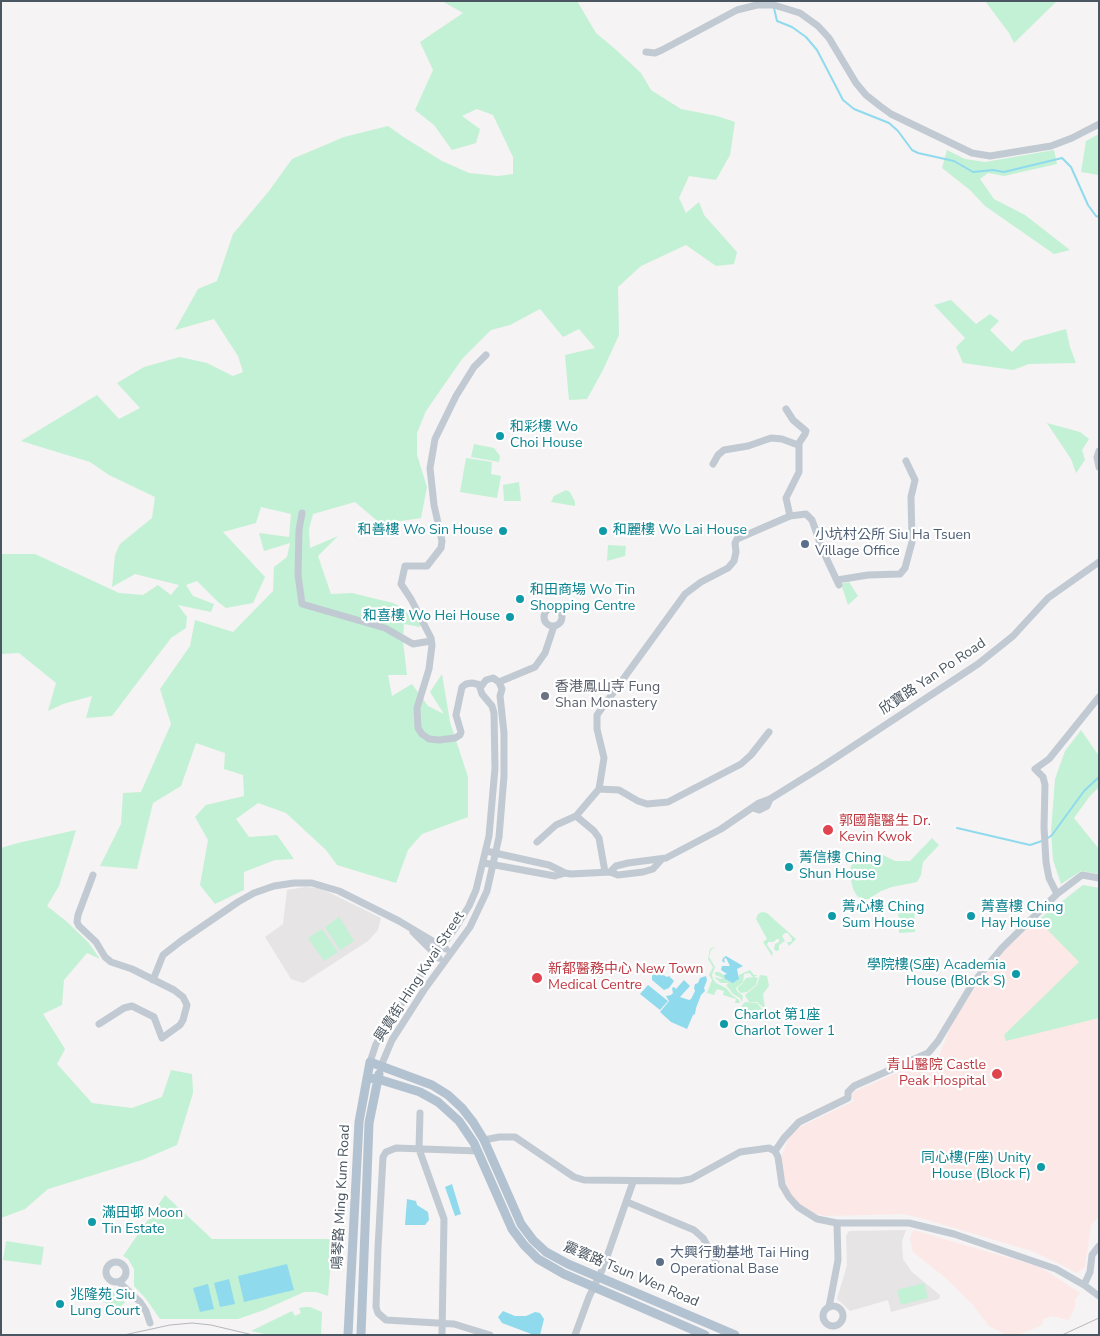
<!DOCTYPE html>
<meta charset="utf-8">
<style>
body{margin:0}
#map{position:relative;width:1100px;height:1336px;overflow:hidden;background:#f5f3f3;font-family:"Nunito Sans",sans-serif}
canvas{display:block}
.frame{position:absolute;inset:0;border:2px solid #4a5661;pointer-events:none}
</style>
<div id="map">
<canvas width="1100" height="1336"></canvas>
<div class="frame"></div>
</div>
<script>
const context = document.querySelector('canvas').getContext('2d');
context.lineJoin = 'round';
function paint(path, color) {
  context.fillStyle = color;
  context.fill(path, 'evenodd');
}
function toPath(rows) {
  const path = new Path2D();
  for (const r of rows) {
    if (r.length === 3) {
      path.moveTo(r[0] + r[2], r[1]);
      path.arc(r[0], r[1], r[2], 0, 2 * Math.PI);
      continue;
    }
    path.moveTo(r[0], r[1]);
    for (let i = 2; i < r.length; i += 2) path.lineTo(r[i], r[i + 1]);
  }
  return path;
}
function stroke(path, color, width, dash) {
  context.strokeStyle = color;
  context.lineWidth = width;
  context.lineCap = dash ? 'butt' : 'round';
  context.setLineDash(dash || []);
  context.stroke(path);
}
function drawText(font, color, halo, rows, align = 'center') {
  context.font = font + ' "Nunito Sans","Noto Sans TC",sans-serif';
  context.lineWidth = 4.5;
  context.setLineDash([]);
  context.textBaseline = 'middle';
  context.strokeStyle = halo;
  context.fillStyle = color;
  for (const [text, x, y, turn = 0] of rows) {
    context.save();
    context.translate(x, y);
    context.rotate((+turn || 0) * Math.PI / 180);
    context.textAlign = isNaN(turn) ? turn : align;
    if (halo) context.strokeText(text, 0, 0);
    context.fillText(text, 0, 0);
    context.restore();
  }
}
const education = toPath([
 [305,887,320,888,381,918,378,930,368,941,303,983,291,979,265,937,283,924,287,890],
 [906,1230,902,1241,903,1259,912,1272,940,1295,939,1299,891,1312,888,1300,850,1311,837,1299,847,1265,846,1236,849,1231]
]);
const medical = toPath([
 [1083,885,1099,888,1099,1216,1091,1225,1085,1267,1077,1273,1060,1264,1032,1251,921,1218,903,1214,825,1216,812,1213,796,1202,785,1185,781,1158,788,1139,796,1129,854,1101,851,1093,940,1054,952,1023,985,973,1004,951,1026,930],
 [913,1230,1040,1267,1080,1293,1075,1300,1075,1308,1068,1320,1053,1316,1043,1319,1042,1325,1020,1334,1007,1335,989,1326,972,1304,947,1279,913,1252,910,1239]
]);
const green = toPath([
 [442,1,577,1,596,33,614,48,641,73,651,90,681,109,717,116,735,122,730,155,716,180,689,176,679,198,686,213,699,202,704,215,737,252,734,264,716,266,686,245,641,266,618,287,619,335,603,370,587,399,569,400,565,355,595,348,579,329,563,337,540,309,510,325,491,330,462,359,426,411,417,433,417,455,427,487,421,518,381,524,355,502,313,514,309,529,310,548,338,536,318,556,331,594,352,593,393,603,423,618,420,627,404,624,403,641,407,675,388,675,392,696,412,684,428,706,444,714,430,692,442,674,450,722,468,777,468,817,422,834,408,850,396,883,337,865,326,850,286,813,258,803,236,819,249,837,277,835,294,859,275,860,244,872,244,890,215,904,200,885,208,840,195,817,206,805,244,796,243,775,224,769,225,753,196,743,181,786,153,803,137,869,100,866,121,824,123,793,141,792,171,724,160,689,190,646,195,620,233,632,273,591,274,567,287,557,290,543,264,551,259,533,289,537,291,514,261,507,256,523,223,532,265,577,253,603,226,608,218,602,197,581,186,585,193,596,214,604,211,612,178,605,187,617,186,628,171,638,112,716,86,718,92,696,63,704,48,711,56,683,19,653,1,654,1,554,35,554,119,593,143,595,158,585,171,595,179,585,135,574,112,587,115,555,120,544,152,518,155,497,109,475,90,462,21,441,97,395,119,419,140,408,117,383,144,367,180,357,207,363,233,376,243,372,238,356,214,319,175,330,198,289,217,281,233,234,269,191,292,159,344,137,388,126,405,138,442,161,469,173,498,176,513,174,513,157,493,115,477,109,462,116,480,129,476,143,452,150,434,125,415,110,433,70,420,42,463,13],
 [985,1,1057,1,1014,43,1009,33],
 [1099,134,1099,175,1081,172,1086,141],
 [947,150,965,159,985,162,1054,150,1057,164,1004,176,988,173,980,179,994,199,1025,215,1070,250,1054,254,985,206,970,190,942,168],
 [951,300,976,324,990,314,999,321,990,330,1012,352,1023,341,1066,329,1070,347,1076,363,1029,364,1013,370,963,363,956,347,965,338,934,305],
 [1047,423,1080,432,1089,439,1082,450,1085,460,1076,473,1071,459],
 [474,444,494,448,500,456,499,462,471,457],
 [466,458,492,462,491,474,501,476,497,498,460,492],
 [519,482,521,501,504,501,503,485],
 [566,490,570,492,575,502,575,506,551,502,554,496],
 [608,545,626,546,625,556,607,561],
 [849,582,858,596,848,605,841,584],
 [1081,730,1099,756,1099,787,1090,796,1074,818,1099,849,1099,874,1081,871,1061,884,1053,860,1051,832,1055,779,1065,751],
 [76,830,59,886,47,906,66,921,88,942,100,959,87,953,64,980,62,1005,43,1014,65,1049,57,1064,92,1103,132,1108,162,1097,171,1070,192,1074,193,1093,177,1145,142,1160,48,1189,25,1209,1,1218,1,848,18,843],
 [932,838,939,845,923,862,921,875,917,882,892,887,881,891,869,899,863,899,857,896,853,889,850,875,851,866,858,860,871,858,881,854,895,861,910,861],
 [1083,885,1099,888,1099,1018,1006,1041,1004,1035,1079,962,1038,920],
 [914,903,915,932,899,933,898,904],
 [762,912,767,913,796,939,789,946,787,942,791,942,792,939,788,933,785,933,782,936,785,941,779,945,779,950,776,951,774,949,775,944,779,942,779,939,777,939,773,942,768,942,767,945,773,953,772,956,763,942,767,939,756,919,758,914],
 [339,917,354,941,340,950,325,927],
 [322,929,338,952,324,961,308,938],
 [716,946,711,950,709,957,715,967,712,975,713,979,716,983,726,988,732,995,739,1000,740,1003,735,1003,736,999,723,995,724,991,717,989,714,995,707,993,712,980,709,975,713,967,708,959,710,949],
 [750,970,754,975,758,975,754,977,758,978,757,981,756,985,747,992,741,993,738,990,738,987,742,984,746,978,753,977,749,973,744,974,743,982,736,988,737,991,743,996,742,1002,740,998,733,994,726,985,729,983,721,983,714,977,722,979,723,978,715,975,715,972,719,972,724,975,726,980,733,982,738,980,739,975],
 [760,975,767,976,769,986,763,994,765,1009,757,1002,749,1002,745,995,757,985],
 [745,1002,757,1003,763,1010,753,1017,741,1014,742,1005],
 [165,1195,212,1239,333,1239,328,1296,316,1292,304,1292,264,1310,238,1319,160,1319,146,1299,134,1286,134,1269,128,1259,123,1256],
 [6,1241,44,1247,41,1265,3,1260],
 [924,1283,928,1298,901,1305,897,1290],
 [110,1289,125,1302,116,1312,101,1299],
 [305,1307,310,1307,322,1312,321,1335,269,1335,251,1331,292,1311,295,1316,301,1313,299,1308]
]);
const water = toPath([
 [726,956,743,966,737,969,739,979,733,983,725,979,724,975,727,974,721,970,722,966,730,966,726,958,724,959,725,963,722,961,723,958],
 [656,971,667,977,669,976,674,981,669,988,664,990,652,980,652,976],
 [706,976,707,980,704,988,705,991,701,995,696,1008,695,1014,693,1015,687,1029,671,1022,660,1012,669,1001,666,996,671,995,673,993,672,988,674,987,676,989,684,980,690,986,680,997,689,1000,691,999,695,991,694,988,695,984,698,983,700,978],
 [648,985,668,1001,660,1010,640,994],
 [452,1184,461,1214,455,1216,445,1187],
 [407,1199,416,1201,417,1205,428,1212,429,1220,425,1225,405,1225],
 [287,1264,294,1290,244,1302,238,1276],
 [229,1279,235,1304,220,1307,214,1283],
 [208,1284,214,1309,200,1312,193,1288],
 [503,1311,515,1316,526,1316,535,1312,540,1313,544,1319,540,1335,534,1335,502,1323,498,1317]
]);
const stream = toPath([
 [774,8,777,21,792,27,806,37,817,50,843,100,854,109,889,123,898,131,912,150,918,153,954,161,973,172,993,170,1004,172,1062,158,1071,167,1088,205,1096,216,1099,217],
 [957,828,1030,845,1042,841],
 [1048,838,1052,835,1084,791,1099,777]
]);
const minor = toPath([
 [646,52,655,53,662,50,737,10,757,5,774,5,800,13,818,26,829,38,856,83,866,95,880,106,891,114,972,153,990,156,1051,146,1072,138,1099,124],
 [786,409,793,420,806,431,805,434,799,443,799,472,786,498,790,516],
 [1099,451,1097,457,1099,467],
 [713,464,718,455,724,450,748,446,771,438,782,439,798,445],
 [302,513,299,530,298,575,302,604,385,628,413,644,431,641],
 [837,580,868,575,900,574,905,568,912,542,911,497,915,480,906,461],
 [553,617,9],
 [499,682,535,667,545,653,554,626],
 [481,685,472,683,466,684,462,687,456,715,461,732,460,735,455,738,439,740,429,739,422,734,418,728,417,708,429,669,432,645,431,638,411,599,401,584,405,566,427,566,441,548,442,541,434,505,430,468,435,439,456,396,474,367,486,355],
 [599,789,619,790,638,801,647,804,668,802,741,764,751,755,769,732],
 [753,808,759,810,767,806,770,799],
 [576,816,594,831,599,838,605,872],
 [537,842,556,825,576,816,599,789,604,758,597,729,597,715,685,594,701,582,728,568,734,561,736,552,735,543,737,539,790,516,806,514,812,520,823,551,839,585],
 [486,851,549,865,565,873,571,874,610,872,618,875,643,872,653,869,662,859],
 [484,863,555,876,565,873],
 [610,872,616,866,628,863,666,858,721,829,759,803,770,799,820,768,978,664,1013,636,1048,598,1099,562],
 [93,875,78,915,77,922,79,926,96,942,105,957,111,962,132,969,174,990,183,997,187,1005,183,1020,180,1025,162,1038,154,1017,132,1006,124,1008,99,1024],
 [1057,894,1049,878,1046,862,1044,827,1045,785,1043,777,1035,769,1049,759,1099,697],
 [413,932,439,958],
 [153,980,163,955,181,941,238,902,254,893,274,886,294,883,312,883,339,891,399,921,446,949],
 [370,1062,376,1044,412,987,456,927,469,906,476,890,489,836,495,768,494,713,492,706,482,694,480,688,486,680,493,678,499,682,502,689,500,696,504,733,504,776,499,837,487,891,470,927,424,990,392,1040,381,1066],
 [420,1113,419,1149,444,1219,442,1335],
 [484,1140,499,1137,515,1137,574,1177,584,1180,680,1181,691,1179,740,1152,769,1148,775,1151],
 [478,1151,396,1148,386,1152,383,1157,378,1248,376,1307,378,1313,386,1320,454,1324,490,1335],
 [775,1151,784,1138,799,1122,848,1098,848,1092,854,1086,928,1053,938,1041,973,983,1002,948,1057,894,1082,875,1099,878],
 [775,1151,778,1157,782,1185,789,1197,798,1207,817,1219,837,1223,909,1223,954,1234,1056,1269,1084,1285,1099,1296],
 [627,1202,694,1230,703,1238,716,1261],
 [116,1272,10],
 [119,1282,140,1302,146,1311,150,1323],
 [1084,1285,1090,1272,1092,1255,1099,1246],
 [833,1316,10],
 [829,1307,838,1260,837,1223],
 [575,1335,589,1297,603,1268,633,1182]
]);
const major = toPath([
 [367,1078,378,1079,420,1092,438,1102,459,1121,474,1143,512,1229,524,1245,538,1259,564,1274,705,1335],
 [348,1335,359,1122,370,1062,432,1085,448,1095,462,1108,473,1122,484,1140,521,1224,533,1240,546,1252,568,1264,735,1335],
 [361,1335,369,1123,379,1074]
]);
const tram = toPath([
 [124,1335,170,1325,192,1323,211,1325,253,1335],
 [1062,1335,1099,1318]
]);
const markers = [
 [500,436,5,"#0f9aa8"],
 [503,531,5,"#0f9aa8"],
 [603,531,5,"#0f9aa8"],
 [805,544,5,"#5c6f8a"],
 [520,599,5,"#0f9aa8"],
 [510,617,5,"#0f9aa8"],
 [545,696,5,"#6b7280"],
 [828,830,6,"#e0444e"],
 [789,867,5,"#0f9aa8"],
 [832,916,5,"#0f9aa8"],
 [971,916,5,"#0f9aa8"],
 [1016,974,5,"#0f9aa8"],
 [537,978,6,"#e0444e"],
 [724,1024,5,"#0f9aa8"],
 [997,1074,6,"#e0444e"],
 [1041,1167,5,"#0f9aa8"],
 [92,1222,5,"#0f9aa8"],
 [660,1262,5,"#5c6f8a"],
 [60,1304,5,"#0f9aa8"]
];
const cultureNames = [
 ["和彩樓 Wo",510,428],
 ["Choi House",510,444],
 ["和善樓 Wo Sin House",493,531,"right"],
 ["和麗樓 Wo Lai House",613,531],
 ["和田商場 Wo Tin",530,591],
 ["Shopping Centre",530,607],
 ["和喜樓 Wo Hei House",500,617,"right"],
 ["菁信樓 Ching",799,859],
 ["Shun House",799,875],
 ["菁心樓 Ching",842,908],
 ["Sum House",842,924],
 ["菁喜樓 Ching",981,908],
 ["Hay House",981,924],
 ["學院樓(S座) Academia",1006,966,"right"],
 ["House (Block S)",1006,982,"right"],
 ["Charlot 第1座",734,1016],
 ["Charlot Tower 1",734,1032],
 ["同心樓(F座) Unity",1031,1159,"right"],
 ["House (Block F)",1031,1175,"right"],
 ["滿田邨 Moon",102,1214],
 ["Tin Estate",102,1230],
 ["兆隆苑 Siu",70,1296],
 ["Lung Court",70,1312]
];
const serviceNames = [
 ["小坑村公所 Siu Ha Tsuen",815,536],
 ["Village Office",815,552],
 ["大興行動基地 Tai Hing",670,1254],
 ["Operational Base",670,1270]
];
const streetNames = [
 ["欣寶路 Yan Po Road",933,677,-34],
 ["興貴街 Hing Kwai Street",420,977,-57],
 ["鳴琴路 Ming Kum Road",342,1197,-87],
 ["震寰路 Tsun Wen Road",631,1275,23]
];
const worshipNames = [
 ["香港鳳山寺 Fung",555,688],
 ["Shan Monastery",555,704]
];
const healthNames = [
 ["郭國龍醫生 Dr.",839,822],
 ["Kevin Kwok",839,838],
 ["新都醫務中心 New Town",548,970],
 ["Medical Centre",548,986],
 ["青山醫院 Castle",986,1066,"right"],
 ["Peak Hospital",986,1082,"right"]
];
paint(education, '#e6e4e5');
paint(medical, '#fce8e6');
paint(green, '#c3f1d5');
paint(water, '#90daee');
stroke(stream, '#90daee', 2);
stroke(minor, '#c1cad2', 7);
stroke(major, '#b3c2d1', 9);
stroke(tram, '#b5b8bd', 1);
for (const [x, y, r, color] of markers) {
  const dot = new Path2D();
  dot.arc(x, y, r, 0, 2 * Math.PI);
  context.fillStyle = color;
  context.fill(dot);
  stroke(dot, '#fff', 2);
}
drawText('14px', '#0d838f', '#fff', cultureNames, 'left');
drawText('14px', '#4e5e75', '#fff', serviceNames, 'left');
drawText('14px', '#4a5661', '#fff', streetNames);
drawText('14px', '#5b616d', '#fff', worshipNames, 'left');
drawText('14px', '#be3a42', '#fff', healthNames, 'left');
</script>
